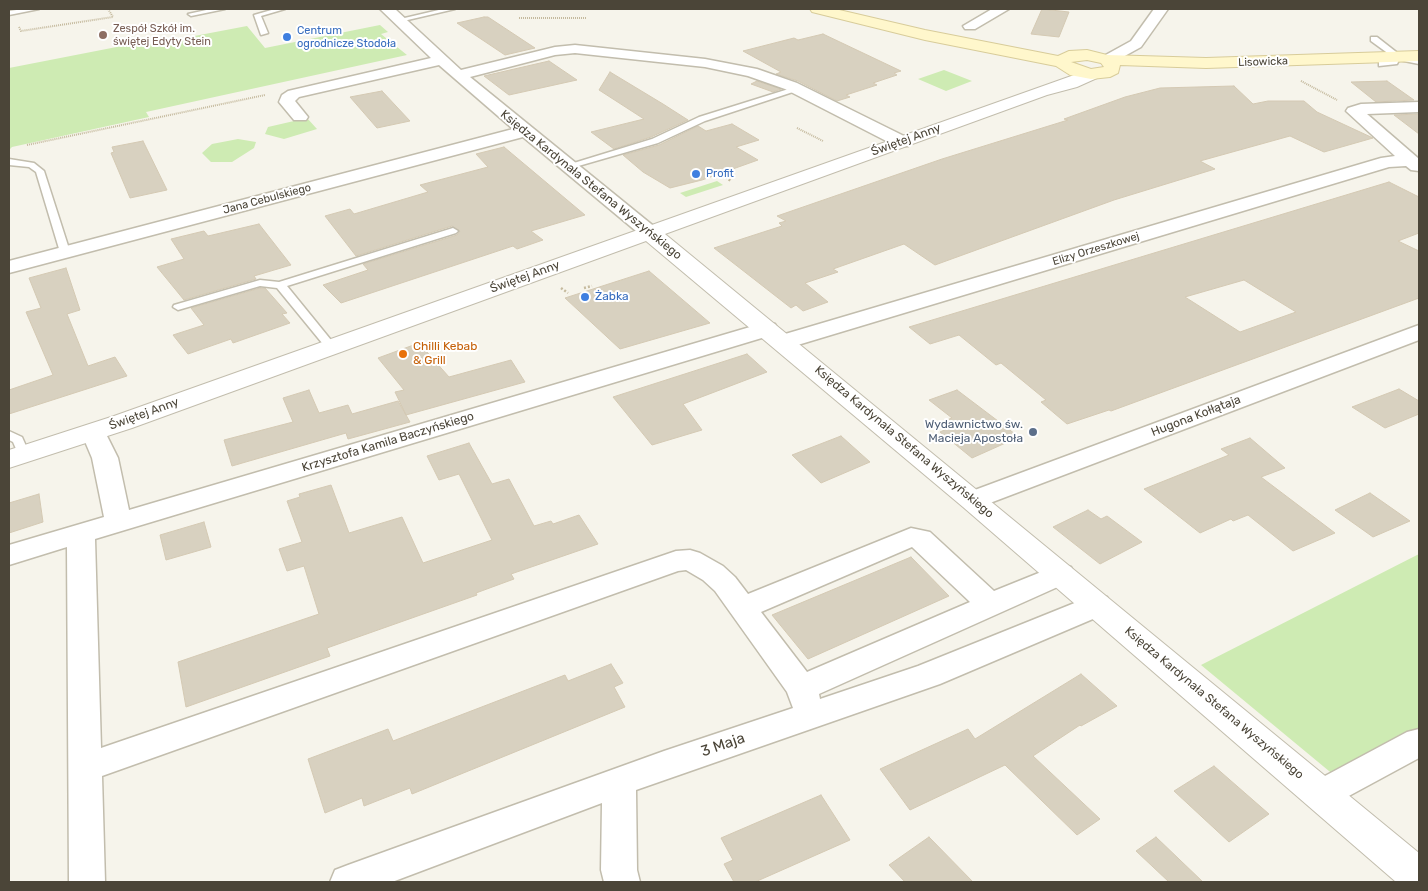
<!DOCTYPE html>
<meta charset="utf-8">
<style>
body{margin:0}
#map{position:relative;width:1428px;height:891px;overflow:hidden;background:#f6f4eb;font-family:Rubik,sans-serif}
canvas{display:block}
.frame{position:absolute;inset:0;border:10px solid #4b4538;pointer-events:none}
</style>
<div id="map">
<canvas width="1428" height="891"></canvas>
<div class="frame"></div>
</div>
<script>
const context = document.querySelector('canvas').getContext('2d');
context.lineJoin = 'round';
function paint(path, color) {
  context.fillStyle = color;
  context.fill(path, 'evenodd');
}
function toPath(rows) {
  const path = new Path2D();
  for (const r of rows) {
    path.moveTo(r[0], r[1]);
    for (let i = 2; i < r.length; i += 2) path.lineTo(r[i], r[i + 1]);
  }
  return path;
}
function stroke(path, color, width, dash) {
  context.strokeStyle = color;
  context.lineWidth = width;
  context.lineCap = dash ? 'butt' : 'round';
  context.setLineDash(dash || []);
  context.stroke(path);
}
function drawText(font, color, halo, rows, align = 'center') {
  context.font = font + ' Rubik,sans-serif';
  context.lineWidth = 4;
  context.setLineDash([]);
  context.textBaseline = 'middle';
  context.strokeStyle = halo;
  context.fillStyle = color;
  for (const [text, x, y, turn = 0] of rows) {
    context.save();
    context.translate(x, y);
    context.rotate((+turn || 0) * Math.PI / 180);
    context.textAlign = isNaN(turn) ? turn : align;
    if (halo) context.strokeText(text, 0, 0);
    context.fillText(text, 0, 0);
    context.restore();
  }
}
const green = toPath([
 [380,25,388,32,381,34,407,55,146,112,149,117,12,147,9,150,9,68,132,44,147,45,247,26,265,48],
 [944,70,972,81,946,91,918,79],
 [307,118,317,129,284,139,265,134,268,127],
 [238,139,256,142,254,148,232,162,211,162,202,153,212,144],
 [717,181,723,185,686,197,680,193],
 [1419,554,1419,730,1335,776,1201,665]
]);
const building = toPath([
 [1042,9,1069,12,1059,37,1031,34,1042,9],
 [484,17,488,17,535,48,505,55,457,23,484,17],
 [823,34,901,71,894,73,897,75,873,83,877,85,846,95,850,97,837,101,798,81,776,74,781,72,743,51,794,38,798,40,823,34],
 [549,61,577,80,509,95,484,76,549,61],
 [610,72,663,104,688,120,651,137,614,149,591,132,644,119,599,90,610,72],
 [757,81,781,89,773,92,751,84,757,81],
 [1387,81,1414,100,1376,102,1351,82,1387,81],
 [1234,86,1253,104,1268,101,1304,101,1317,112,1373,138,1324,152,1290,136,1200,161,1215,169,1114,200,935,265,904,244,833,269,838,272,805,283,828,302,803,311,796,305,791,308,714,248,782,226,779,223,786,221,777,216,942,159,1068,120,1064,119,1125,97,1160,88,1234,86],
 [382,91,410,121,377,128,350,97,382,91],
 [1419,114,1419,134,1394,115,1419,114],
 [732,124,759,140,736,147,758,160,702,180,670,188,643,172,623,155,659,145,698,126,706,131,732,124],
 [143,141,167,190,130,198,111,153,114,152,112,147,143,141],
 [504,147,585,215,531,231,543,240,517,249,513,246,341,303,323,285,368,270,363,264,457,235,460,231,452,226,356,256,325,216,350,209,354,214,428,192,420,185,488,167,476,154,504,147],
 [1389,182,1419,197,1419,233,1398,241,1419,251,1419,298,1111,411,1109,410,1067,424,1041,402,1046,400,1001,363,996,365,959,335,930,344,909,327,1389,182],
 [1244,280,1296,312,1240,332,1185,297,1244,280],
 [259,224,291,265,254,276,256,279,184,300,157,267,184,259,171,239,204,231,208,236,259,224],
 [66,268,80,310,67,314,88,366,115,357,127,376,9,414,9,390,53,375,26,312,41,308,29,278,66,268],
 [649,271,710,323,620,349,565,298,649,271],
 [260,288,265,288,287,313,282,314,290,323,233,343,231,339,188,354,173,335,204,325,191,308,260,288],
 [419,343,449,377,511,360,525,382,406,415,395,392,404,390,378,358,419,343],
 [747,354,767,372,683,404,702,430,652,445,613,397,747,354],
 [1399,389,1419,401,1419,414,1385,428,1352,407,1399,389],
 [309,390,319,413,348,405,352,414,398,401,410,422,348,439,346,433,232,466,224,440,293,422,283,398,309,390],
 [957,390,998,421,1019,437,972,458,940,432,951,427,944,421,952,418,929,400,957,390],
 [841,436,870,462,821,483,792,455,841,436],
 [1250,438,1285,468,1261,477,1335,533,1293,551,1248,515,1233,521,1231,519,1200,533,1144,489,1229,455,1221,449,1250,438],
 [469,443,492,484,509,479,534,526,551,521,553,524,579,515,598,544,511,574,514,579,476,593,477,595,327,648,330,656,186,707,178,662,319,614,304,566,287,571,279,549,302,542,287,501,300,497,299,494,331,485,349,533,402,517,423,563,492,540,459,474,439,480,427,456,469,443],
 [1370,493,1410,521,1373,537,1335,510,1370,493],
 [39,494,43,522,9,533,9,503,39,494],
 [1088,510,1101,519,1107,516,1142,542,1100,564,1053,527,1088,510],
 [204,522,211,547,166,560,160,535,204,522],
 [911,557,949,596,808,659,772,615,911,557],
 [611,664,623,683,614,687,625,707,412,794,410,788,364,806,362,798,325,813,308,759,388,729,393,741,565,675,568,681,611,664],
 [1081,674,1117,706,1081,726,1080,725,1033,756,1100,819,1077,835,1005,765,910,810,880,769,968,729,975,739,1081,674],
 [1214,766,1269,814,1229,842,1174,791,1214,766],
 [821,795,850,840,755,882,734,882,724,864,733,860,721,838,821,795],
 [929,837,973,882,905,882,889,865,929,837],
 [1156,837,1203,882,1169,882,1136,851,1156,837]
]);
const pathFar1 = toPath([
 [519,18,586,18],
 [19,27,21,31,113,17,108,9],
 [1301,81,1337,100],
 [797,128,823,141],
 [27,145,265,95]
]);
const path = toPath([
 [722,175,731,181],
 [561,288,568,293],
 [584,288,592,286]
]);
const service = toPath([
 [24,9,39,9,9,15,9,11,24,9],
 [211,9,225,9,191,16,188,14,211,9],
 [275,9,285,9,261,16,268,33,261,35,254,15,275,9],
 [443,9,455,9,399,22,396,20,443,9],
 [1371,37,1377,37,1400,55,1419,60,1419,64,1399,60,1397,64,1379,66,1379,62,1391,60,1393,57,1371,41,1371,37],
 [795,87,802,89,705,121,658,143,568,169,564,166,652,139,699,117,795,87],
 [9,159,34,163,44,171,70,252,69,254,61,254,60,252,36,172,29,167,9,165,9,159],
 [453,228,458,231,456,233,287,286,335,345,337,347,335,349,327,349,277,288,260,286,178,310,173,307,174,305,260,280,279,282,453,228],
 [9,431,22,437,30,455,28,458,20,458,13,442,9,440,9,431]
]);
const minor = toPath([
 [380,9,395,9,461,70,555,47,575,45,705,59,757,69,797,83,908,138,911,142,908,146,896,146,785,89,748,76,705,67,575,53,555,55,470,77,656,228,659,232,656,236,642,236,523,137,9,273,9,261,513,129,439,65,299,97,295,101,308,117,306,120,294,120,279,102,282,95,288,91,431,58,380,9],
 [992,9,1009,9,975,29,965,29,963,26,992,9],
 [1154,9,1168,9,1141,47,1112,63,1102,63,1100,60,1102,57,1131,41,1154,9],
 [1419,102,1419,112,1367,114,1419,159,1419,171,1411,170,1406,166,1389,167,791,347,783,349,775,347,772,342,775,337,1381,158,1395,156,1346,111,1348,108,1361,104,1419,102],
 [767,322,775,324,778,329,775,334,95,539,101,748,676,551,690,550,700,553,723,566,735,577,748,594,911,528,930,532,994,591,1061,564,1071,567,1075,574,1071,581,819,694,820,699,918,666,1097,594,1107,597,1112,605,1107,613,940,684,636,790,637,870,640,882,604,882,601,870,602,803,392,882,330,882,335,870,348,865,664,751,793,708,787,692,715,591,703,580,686,570,678,571,102,776,105,882,69,882,67,547,9,565,9,545,104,517,92,458,81,432,84,427,93,424,102,427,105,432,118,458,129,510,767,322],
 [912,547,970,602,807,672,761,612,912,547],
 [1419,325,1419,340,982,506,973,509,964,506,960,500,964,494,1419,325],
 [1419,729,1419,758,1334,804,1322,809,1310,804,1305,794,1310,784,1407,732,1419,729]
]);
const tertiary = toPath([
 [1091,69,1097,70,1099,74,1097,78,1077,87,1047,95,665,234,1419,853,1419,882,1396,882,963,507,646,241,132,428,9,468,9,450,114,416,1091,69]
]);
const secondary = toPath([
 [810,9,835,9,925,30,1058,56,1069,51,1087,50,1107,55,1206,58,1419,51,1419,61,1206,68,1120,65,1118,73,1110,77,1091,79,1070,75,1056,66,925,40,812,12,810,9],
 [1087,60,1101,63,1104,67,1091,69,1071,62,1087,60]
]);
const markers = [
 [103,35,5,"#8d6e63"],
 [287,37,5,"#3f7fe0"],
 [696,174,5,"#3f7fe0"],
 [585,297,5,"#3f7fe0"],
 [403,354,5,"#e8710a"],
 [1033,432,5,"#5c6f8a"]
];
const farEducationnames = [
 ["Zespół Szkół im.",113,29],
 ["świętej Edyty Stein",113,42]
];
const farShopnames = [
 ["Centrum",297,31],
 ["ogrodnicze Stodoła",297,44],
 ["Profit",706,174]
];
const farStreetnames = [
 ["Lisowicka",1263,62,-2],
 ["Jana Cebulskiego",267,199,-15],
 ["Elizy Orzeszkowej",1096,249,-17]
];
const streetNames = [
 ["Świętej Anny",906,140,-20],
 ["Księdza Kardynała Stefana Wyszyńskiego",591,185,39],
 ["Świętej Anny",525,277,-20],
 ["Świętej Anny",144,414,-20],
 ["Hugona Kołłątaja",1196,416,-21],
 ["Krzysztofa Kamila Baczyńskiego",388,442,-17],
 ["Księdza Kardynała Stefana Wyszyńskiego",904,442,40],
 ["Księdza Kardynała Stefana Wyszyńskiego",1214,703,40]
];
const shopNames = [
 ["Żabka",595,297]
];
const foodNames = [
 ["Chilli Kebab",413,347],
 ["& Grill",413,361]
];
const serviceNames = [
 ["Wydawnictwo św.",1023,425],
 ["Macieja Apostoła",1023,439]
];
const nearStreetnames = [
 ["3 Maja",723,745,-19]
];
paint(green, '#ceebb3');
paint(building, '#d8d1c0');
stroke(building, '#d4c9b3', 1);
stroke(service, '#c2bdad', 3);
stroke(minor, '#c2bdad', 3);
stroke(tertiary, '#c2bdad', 2);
stroke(secondary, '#d8cc9a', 2);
stroke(pathFar1, '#c5ba9e', 2, [1, 1]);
stroke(path, '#c5ba9e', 2.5, [2, 2]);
paint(service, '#fff');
paint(minor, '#fff');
paint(tertiary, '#fff');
paint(secondary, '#fff7cc');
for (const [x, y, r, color] of markers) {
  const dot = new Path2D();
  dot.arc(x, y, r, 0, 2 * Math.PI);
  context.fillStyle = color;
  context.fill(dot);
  stroke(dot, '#fff', 2);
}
drawText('11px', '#785e54', '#fff', farEducationnames, 'left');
drawText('11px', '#366cbe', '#fff', farShopnames, 'left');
drawText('11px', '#4b4538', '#fff', farStreetnames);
drawText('12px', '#4b4538', '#fff', streetNames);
drawText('12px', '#366cbe', '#fff', shopNames, 'left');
drawText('12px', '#c56008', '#fff', foodNames, 'left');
drawText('12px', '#4e5e75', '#fff', serviceNames, 'right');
drawText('15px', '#4b4538', '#fff', nearStreetnames);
</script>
